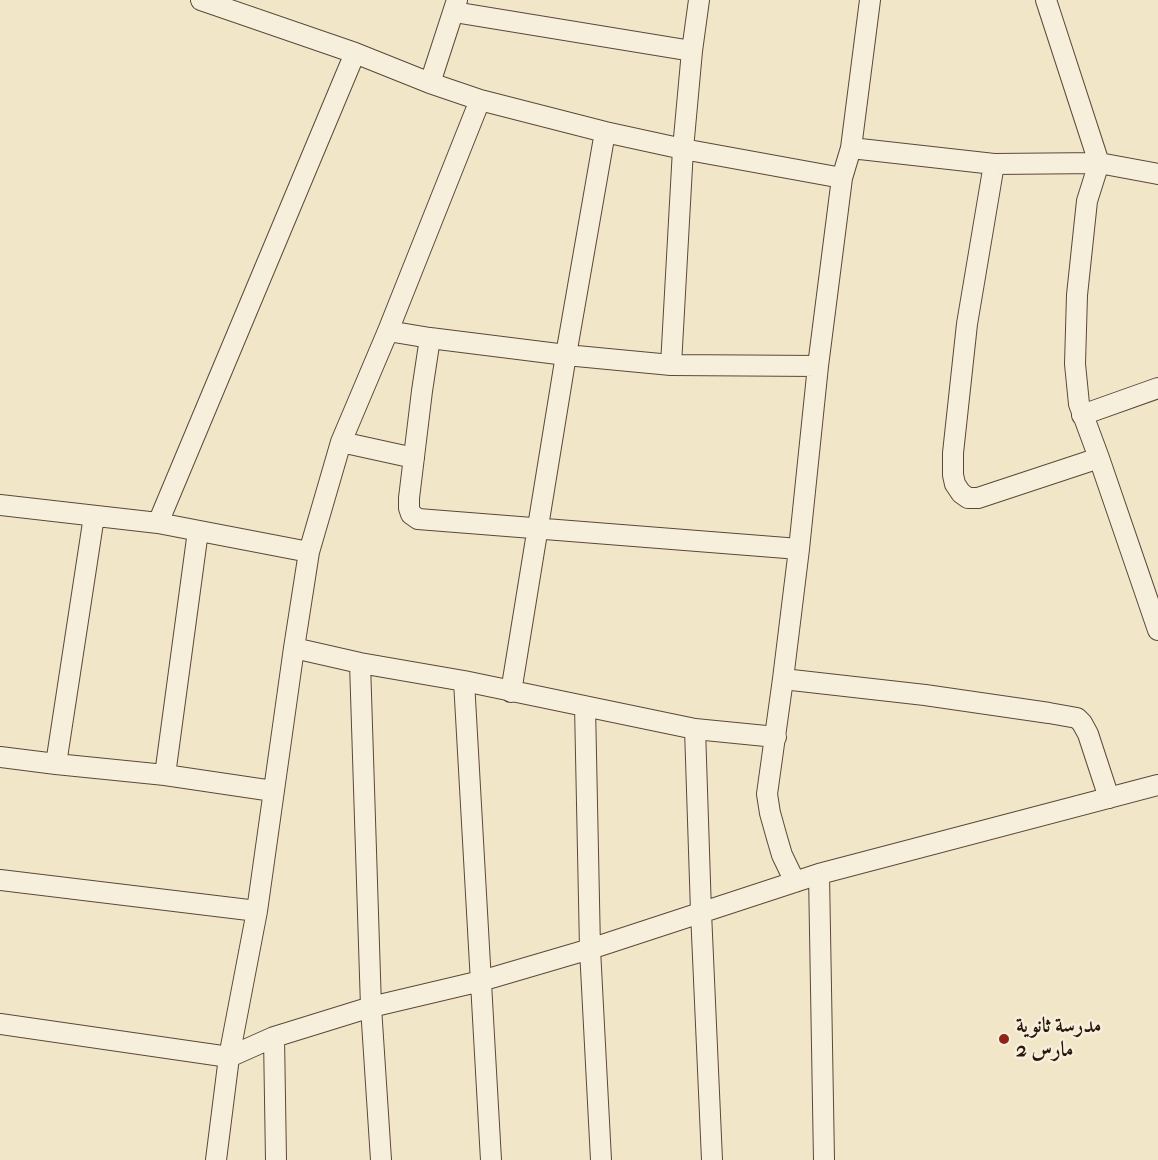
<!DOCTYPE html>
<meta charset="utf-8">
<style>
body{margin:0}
canvas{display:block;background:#f1e6c8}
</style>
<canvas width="1158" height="1160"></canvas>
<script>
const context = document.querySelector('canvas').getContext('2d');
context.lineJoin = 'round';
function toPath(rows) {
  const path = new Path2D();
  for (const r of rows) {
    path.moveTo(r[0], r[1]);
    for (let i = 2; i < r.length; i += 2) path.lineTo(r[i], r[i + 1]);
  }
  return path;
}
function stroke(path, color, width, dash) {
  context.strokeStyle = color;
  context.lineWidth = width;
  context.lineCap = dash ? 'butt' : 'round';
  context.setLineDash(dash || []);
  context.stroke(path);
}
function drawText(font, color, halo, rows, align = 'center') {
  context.font = font + ' "IM FELL French Canon",Amiri,serif';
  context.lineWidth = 5;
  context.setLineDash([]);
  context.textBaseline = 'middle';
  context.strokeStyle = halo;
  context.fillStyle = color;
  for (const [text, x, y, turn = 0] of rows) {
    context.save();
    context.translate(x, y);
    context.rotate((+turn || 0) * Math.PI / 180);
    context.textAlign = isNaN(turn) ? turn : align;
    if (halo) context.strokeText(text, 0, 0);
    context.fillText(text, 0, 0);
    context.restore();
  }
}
const street = toPath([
 [201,0,355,53,430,83,480,100,605,132,683,149,842,178],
 [1046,0,1099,163,1087,201,1077,295,1075,364,1079,404,1099,458,1158,630],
 [454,12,692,51],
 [430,83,457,0],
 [851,148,994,164,1099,163,1158,174],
 [994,164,967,324,953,453,953,475,955,484,961,493,968,498,978,498,1099,458],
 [388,331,430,338,566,355,671,365,818,366],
 [430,338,422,391,409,498,409,508,411,514,418,519,799,549],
 [671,365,683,149,692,51,699,0],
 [1082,415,1158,388],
 [341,442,414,458],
 [0,505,158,523,309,552],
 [158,523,355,53],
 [294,648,360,663,464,681,695,729,776,737],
 [360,663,371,1007,381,1160],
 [783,679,925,695,1049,713,1077,718,1082,723,1088,734,1109,798],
 [464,681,491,1160],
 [511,692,566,355,605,132],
 [585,706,590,949,601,1160],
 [695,729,701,912,712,1160],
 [0,757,56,764,165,775,273,791],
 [56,764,94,516],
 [165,775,198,531],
 [819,874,824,1160],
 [0,880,257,911],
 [795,882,782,855,777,838,770,813,767,794,783,679,799,549,818,366,842,178,851,148,870,0],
 [0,1024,229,1057,274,1037,371,1007,481,981,590,949,819,874,1158,785],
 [274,1037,276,1160],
 [216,1160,229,1057,257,911,294,648,309,552,341,442,388,331,480,100]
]);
const markers = [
 [1004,1039,6,"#8f2418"]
];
const poiNames = [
 ["مدرسة ثانوية",1016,1027],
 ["2 مارس",1016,1051]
];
stroke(street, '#5c483a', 22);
stroke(street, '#f6efdb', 20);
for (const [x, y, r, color] of markers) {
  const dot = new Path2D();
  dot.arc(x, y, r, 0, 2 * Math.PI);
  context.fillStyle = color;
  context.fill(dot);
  stroke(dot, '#f6efdb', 2);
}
drawText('bold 21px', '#2a140b', '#f6efdb', poiNames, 'left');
</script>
